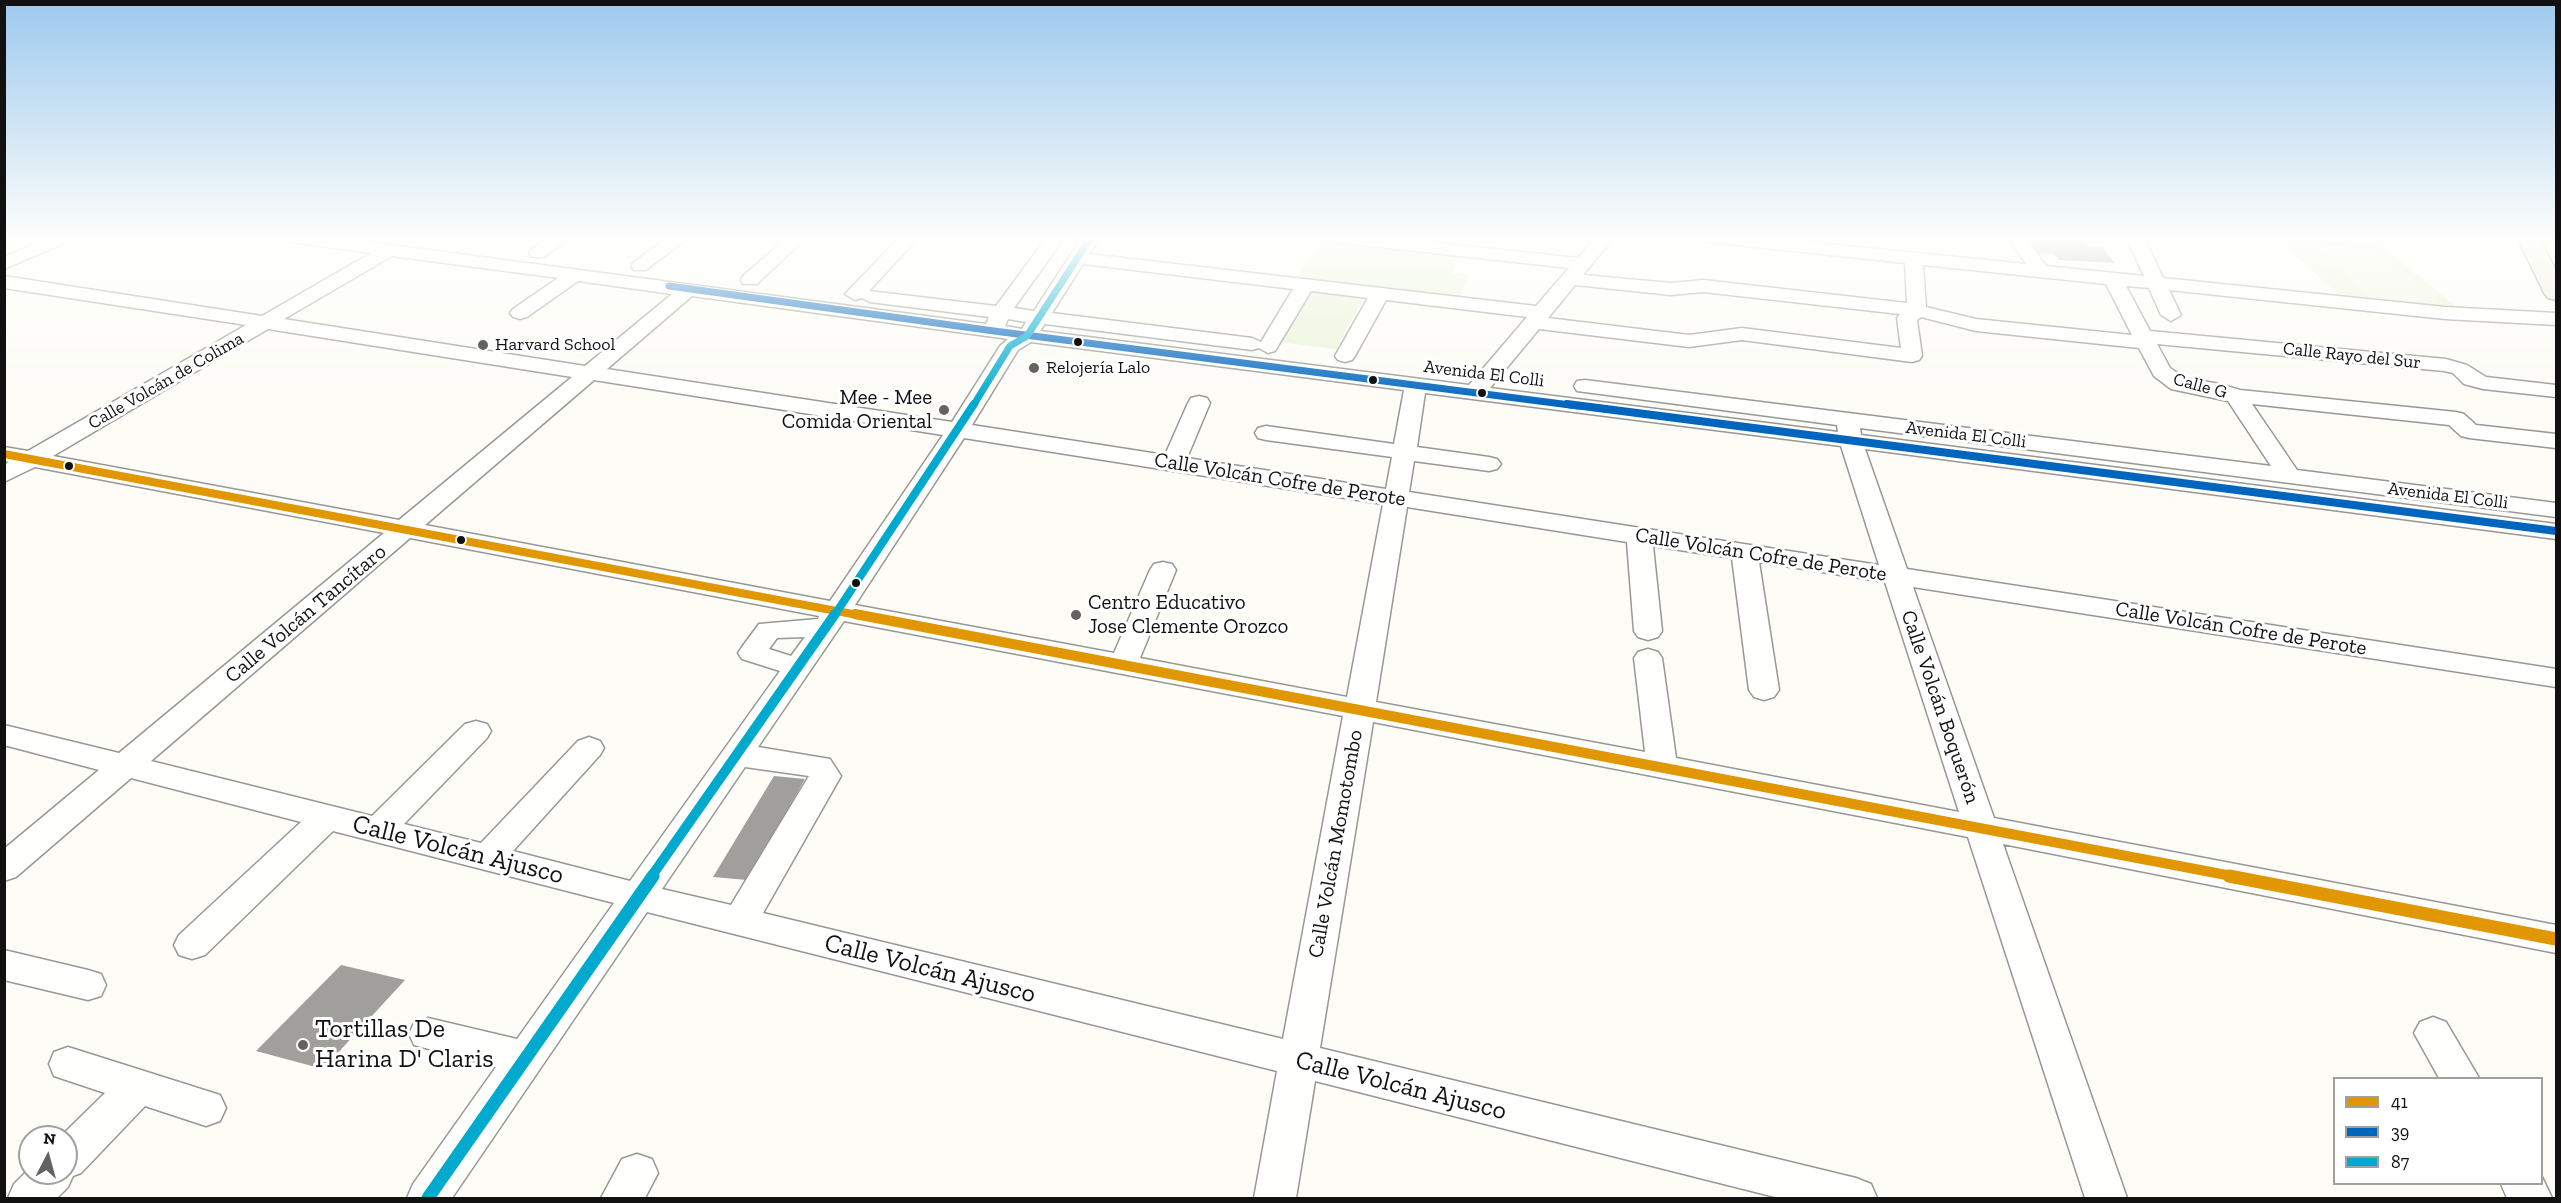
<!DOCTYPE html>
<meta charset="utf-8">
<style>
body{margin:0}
#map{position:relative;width:2561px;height:1203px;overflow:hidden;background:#fdfcf7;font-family:"Zilla Slab",serif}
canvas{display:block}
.frame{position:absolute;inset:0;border:6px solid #111;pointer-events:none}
.legend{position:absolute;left:2333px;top:1077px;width:210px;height:108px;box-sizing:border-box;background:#fff;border:2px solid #a0a0a0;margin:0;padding:8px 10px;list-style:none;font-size:18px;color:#111}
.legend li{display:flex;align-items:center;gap:12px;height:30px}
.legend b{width:30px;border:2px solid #a0a0a0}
.north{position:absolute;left:18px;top:1125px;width:60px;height:60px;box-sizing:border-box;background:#fff;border:2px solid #a0a0a0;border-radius:50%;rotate:6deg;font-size:16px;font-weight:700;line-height:24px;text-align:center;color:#111}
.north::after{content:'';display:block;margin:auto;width:21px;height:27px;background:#646362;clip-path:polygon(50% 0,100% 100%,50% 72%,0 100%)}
</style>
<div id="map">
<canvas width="2561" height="1203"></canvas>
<div class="frame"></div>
<ul class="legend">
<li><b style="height:8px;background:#e09702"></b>41</li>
<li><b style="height:8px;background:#0065bd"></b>39</li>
<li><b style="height:8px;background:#00a9ce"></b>87</li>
</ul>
<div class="north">N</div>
</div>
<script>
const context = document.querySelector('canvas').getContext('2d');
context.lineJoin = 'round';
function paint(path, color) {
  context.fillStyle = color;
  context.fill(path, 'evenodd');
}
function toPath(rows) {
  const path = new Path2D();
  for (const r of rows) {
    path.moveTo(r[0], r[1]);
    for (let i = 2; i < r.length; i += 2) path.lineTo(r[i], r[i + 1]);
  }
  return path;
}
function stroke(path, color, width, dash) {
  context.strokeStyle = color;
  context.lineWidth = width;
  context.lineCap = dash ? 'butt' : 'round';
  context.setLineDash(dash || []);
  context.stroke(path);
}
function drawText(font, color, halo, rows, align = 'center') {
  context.font = font + ' "Zilla Slab",serif';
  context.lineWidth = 6;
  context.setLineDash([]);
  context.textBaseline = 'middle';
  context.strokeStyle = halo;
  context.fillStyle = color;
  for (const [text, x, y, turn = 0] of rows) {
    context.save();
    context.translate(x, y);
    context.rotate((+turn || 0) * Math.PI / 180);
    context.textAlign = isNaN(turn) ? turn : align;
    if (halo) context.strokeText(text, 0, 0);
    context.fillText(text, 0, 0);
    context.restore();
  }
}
const green = toPath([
 [1324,237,1368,237,1363,247,1458,257,1451,273,1469,275,1458,302,1367,291,1336,349,1279,342,1314,285,1294,282],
 [2275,237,2372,237,2459,309,2343,299]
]);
const pitch = toPath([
 [2312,244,2374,248,2440,303,2373,299]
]);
const building = toPath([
 [2023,237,2082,238,2089,246,2102,247,2115,263,2059,260,2054,254,2035,253],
 [774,776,805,779,747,880,713,877],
 [341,965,405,980,323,1069,256,1051]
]);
const path = toPath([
 [2223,237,2374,246]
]);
const minor = toPath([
 [49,237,72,237,69,241,4,269,4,257,49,237],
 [282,237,331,237,986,324,989,317,870,302,862,298,855,300,845,294,900,237,919,237,869,291,996,306,1047,237,1065,237,1014,308,1034,311,1082,237,1100,237,1089,254,1536,306,1569,268,1334,242,1325,237,1383,237,1578,258,1596,237,1614,237,1583,275,1671,283,1703,280,1907,303,1905,263,1708,242,1699,237,1759,237,2026,264,2007,237,2025,237,2046,266,2144,276,2126,237,2144,237,2163,278,2445,307,2556,313,2556,325,2445,319,2169,290,2181,315,2171,321,2161,315,2149,288,2126,286,2150,331,2446,359,2467,365,2486,377,2556,385,2556,397,2483,389,2464,384,2453,373,2444,371,2157,344,2170,368,2185,378,2220,384,2240,390,2456,412,2464,414,2476,425,2556,434,2556,448,2469,438,2461,436,2449,425,2252,404,2297,470,2556,503,2556,517,1860,428,1861,435,2556,524,2556,539,1865,449,1907,569,2556,669,2556,687,1913,587,1994,818,2556,925,2556,953,2003,844,2127,1198,2085,1198,1968,837,1373,722,1320,1048,1856,1178,1871,1184,1877,1198,1779,1198,1315,1081,1296,1198,1254,1198,1277,1071,647,912,452,1198,407,1198,413,1184,496,1067,414,1045,409,1034,414,1023,428,1018,517,1039,614,903,333,831,205,955,192,959,179,955,174,945,179,935,301,822,131,778,16,877,4,881,4,849,99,770,4,745,4,725,119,753,384,533,35,467,4,482,4,465,9,462,4,461,4,447,28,451,246,325,4,288,4,276,262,316,371,253,291,242,282,237],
 [392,256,558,278,513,309,510,313,513,317,520,319,527,317,578,281,672,294,585,366,284,319,392,256],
 [1083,264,1293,289,1261,342,1252,338,1052,313,1083,264],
 [1923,265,2106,284,2132,335,1976,319,1926,307,1923,265],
 [1575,285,1671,295,1703,292,1900,314,1897,318,1901,348,1742,328,1689,335,1548,318,1575,285],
 [1311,291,1368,298,1335,356,1338,360,1345,362,1352,360,1355,356,1386,300,1527,317,1469,385,1040,331,1045,324,1252,350,1259,348,1268,353,1275,351,1311,291],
 [692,296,994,337,1008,339,1000,346,952,422,607,369,692,296],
 [1921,317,1976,331,2139,348,2154,376,2171,389,2228,401,2271,466,1585,380,1577,381,1574,386,1577,391,1837,425,1838,432,1490,388,1539,329,1689,347,1742,340,1912,362,1919,360,1922,356,1917,320,1921,317],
 [1008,319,1026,322,1022,329,1005,326,1008,319],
 [268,329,572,377,399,520,53,456,268,329],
 [1031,342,1404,390,1394,444,1266,426,1258,428,1255,433,1258,438,1266,440,1392,457,1386,489,1187,458,1210,403,1207,398,1199,396,1191,398,1188,403,1165,455,972,425,1018,350,1031,342],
 [594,380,943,435,830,601,425,525,594,380],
 [1425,393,1841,446,1879,565,1409,492,1414,461,1489,471,1497,469,1501,464,1497,459,1489,457,1417,447,1425,393],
 [964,438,1383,504,1347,697,1140,658,1176,570,1172,564,1163,562,1154,564,1150,570,1114,653,855,605,964,438],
 [1407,507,1627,542,1634,631,1638,637,1648,640,1658,637,1662,631,1653,546,1732,558,1749,690,1754,697,1764,700,1774,697,1779,690,1759,562,1885,582,1959,812,1676,758,1662,658,1658,652,1648,649,1638,652,1634,658,1645,752,1376,702,1407,507],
 [410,538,819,616,818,619,759,624,742,647,738,653,742,659,780,671,630,881,513,851,600,755,604,748,600,741,589,737,578,741,481,843,404,824,487,738,491,731,487,724,476,721,465,724,372,816,151,761,410,538],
 [844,621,1343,716,1283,1039,763,913,841,776,830,759,758,747,844,621],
 [805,637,791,656,769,649,777,638,805,637],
 [745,767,809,776,731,905,662,889,745,767],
 [550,237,571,237,544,257,532,257,529,253,532,249,550,237],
 [669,237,689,237,646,270,634,270,631,266,634,262,669,237],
 [788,237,807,237,757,284,743,284,741,280,743,276,788,237],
 [4,950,88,970,101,974,106,985,101,996,88,1000,4,980,4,950],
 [2433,1017,2446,1022,2479,1078,2439,1078,2414,1033,2420,1022,2433,1017],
 [68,1047,220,1095,226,1108,220,1121,206,1126,145,1106,81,1173,73,1176,68,1187,57,1198,8,1198,14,1184,30,1168,30,1173,66,1173,66,1137,60,1137,105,1093,54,1076,49,1064,54,1052,68,1047],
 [637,1154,652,1159,658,1173,645,1198,601,1198,622,1159,637,1154],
 [2542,1177,2552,1198,2507,1198,2501,1184,2542,1184,2542,1177]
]);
const major = toPath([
 [2517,237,2539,237,2556,271,2556,300,2548,298,2544,293,2517,237]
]);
const bus1Far2 = toPath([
 [4,454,863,616]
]);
const bus1Far1 = toPath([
 [855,614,2237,877]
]);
const bus1 = toPath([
 [2229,876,2556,939]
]);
const bus2Far1 = toPath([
 [669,286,994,331,1578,406]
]);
const bus2 = toPath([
 [1567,404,2556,531]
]);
const bus3Far3 = toPath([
 [973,406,1010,346,1027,336,1091,237]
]);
const bus3Far2 = toPath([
 [834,616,974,404]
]);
const bus3Far1 = toPath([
 [651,877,835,614]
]);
const bus3 = toPath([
 [428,1198,653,876]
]);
const markers = [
 [1078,342,5,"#111"],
 [483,345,6,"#646362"],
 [1034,368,6,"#646362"],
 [1373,380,5,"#111"],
 [1482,393,5,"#111"],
 [944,410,6,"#646362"],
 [69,466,5,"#111"],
 [461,540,5,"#111"],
 [856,583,5,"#111"],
 [1076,615,6,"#646362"],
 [303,1045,6,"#646362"]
];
const farPoinames = [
 ["Harvard School",495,345],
 ["Relojería Lalo",1046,368]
];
const farStreetnames = [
 ["Calle Rayo del Sur",2352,356,6],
 ["Avenida El Colli",1484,374,7],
 ["Calle Volcán de Colima",166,381,-30],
 ["Calle G",2200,386,15],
 ["Avenida El Colli",1966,435,7],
 ["Avenida El Colli",2448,496,7]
];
const poiNames = [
 ["Mee - Mee",932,398],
 ["Comida Oriental",932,422],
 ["Centro Educativo",1088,603,"left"],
 ["Jose Clemente Orozco",1088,627,"left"]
];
const streetNames = [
 ["Calle Volcán Cofre de Perote",1280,480,9],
 ["Calle Volcán Cofre de Perote",1761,555,9],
 ["Calle Volcán Tancítaro",306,614,-40],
 ["Calle Volcán Cofre de Perote",2241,629,9],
 ["Calle Volcán Boquerón",1940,707,71],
 ["Calle Volcán Momotombo",1336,844,-80]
];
const nearStreetnames = [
 ["Calle Volcán Ajusco",458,850,14],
 ["Calle Volcán Ajusco",930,969,14],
 ["Calle Volcán Ajusco",1401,1086,14]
];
const nearPoinames = [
 ["Tortillas De",315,1030],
 ["Harina D' Claris",315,1060]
];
paint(green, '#e7f3d7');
paint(pitch, '#f0f6e1');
paint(building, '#a19f9c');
stroke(minor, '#979795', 3);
stroke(major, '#858482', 3);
stroke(path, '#b9b9b8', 3, [4.5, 2]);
paint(minor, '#fffffe');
paint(major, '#ede9dc');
stroke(bus1Far2, '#e09702', 8);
stroke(bus1Far1, '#e09702', 10);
stroke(bus1, '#e09702', 13);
stroke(bus2Far1, '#0065bd', 7);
stroke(bus2, '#0065bd', 8);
stroke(bus3Far3, '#00a9ce', 7);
stroke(bus3Far2, '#00a9ce', 8);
stroke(bus3Far1, '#00a9ce', 10);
stroke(bus3, '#00a9ce', 13);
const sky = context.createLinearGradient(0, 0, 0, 405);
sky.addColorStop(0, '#9dc9ee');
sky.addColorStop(0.59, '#fefefb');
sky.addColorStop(1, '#fefefb00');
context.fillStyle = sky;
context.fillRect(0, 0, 2561, 405);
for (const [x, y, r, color] of markers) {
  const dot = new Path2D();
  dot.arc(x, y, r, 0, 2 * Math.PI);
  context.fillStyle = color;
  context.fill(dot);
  stroke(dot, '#fff', 2);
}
drawText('18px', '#111', '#fff', farPoinames, 'left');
drawText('18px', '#111', '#fff', farStreetnames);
drawText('21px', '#111', '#fff', poiNames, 'right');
drawText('21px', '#111', '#fff', streetNames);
drawText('26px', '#111', '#fff', nearStreetnames);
drawText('26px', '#111', '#fff', nearPoinames, 'left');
</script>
